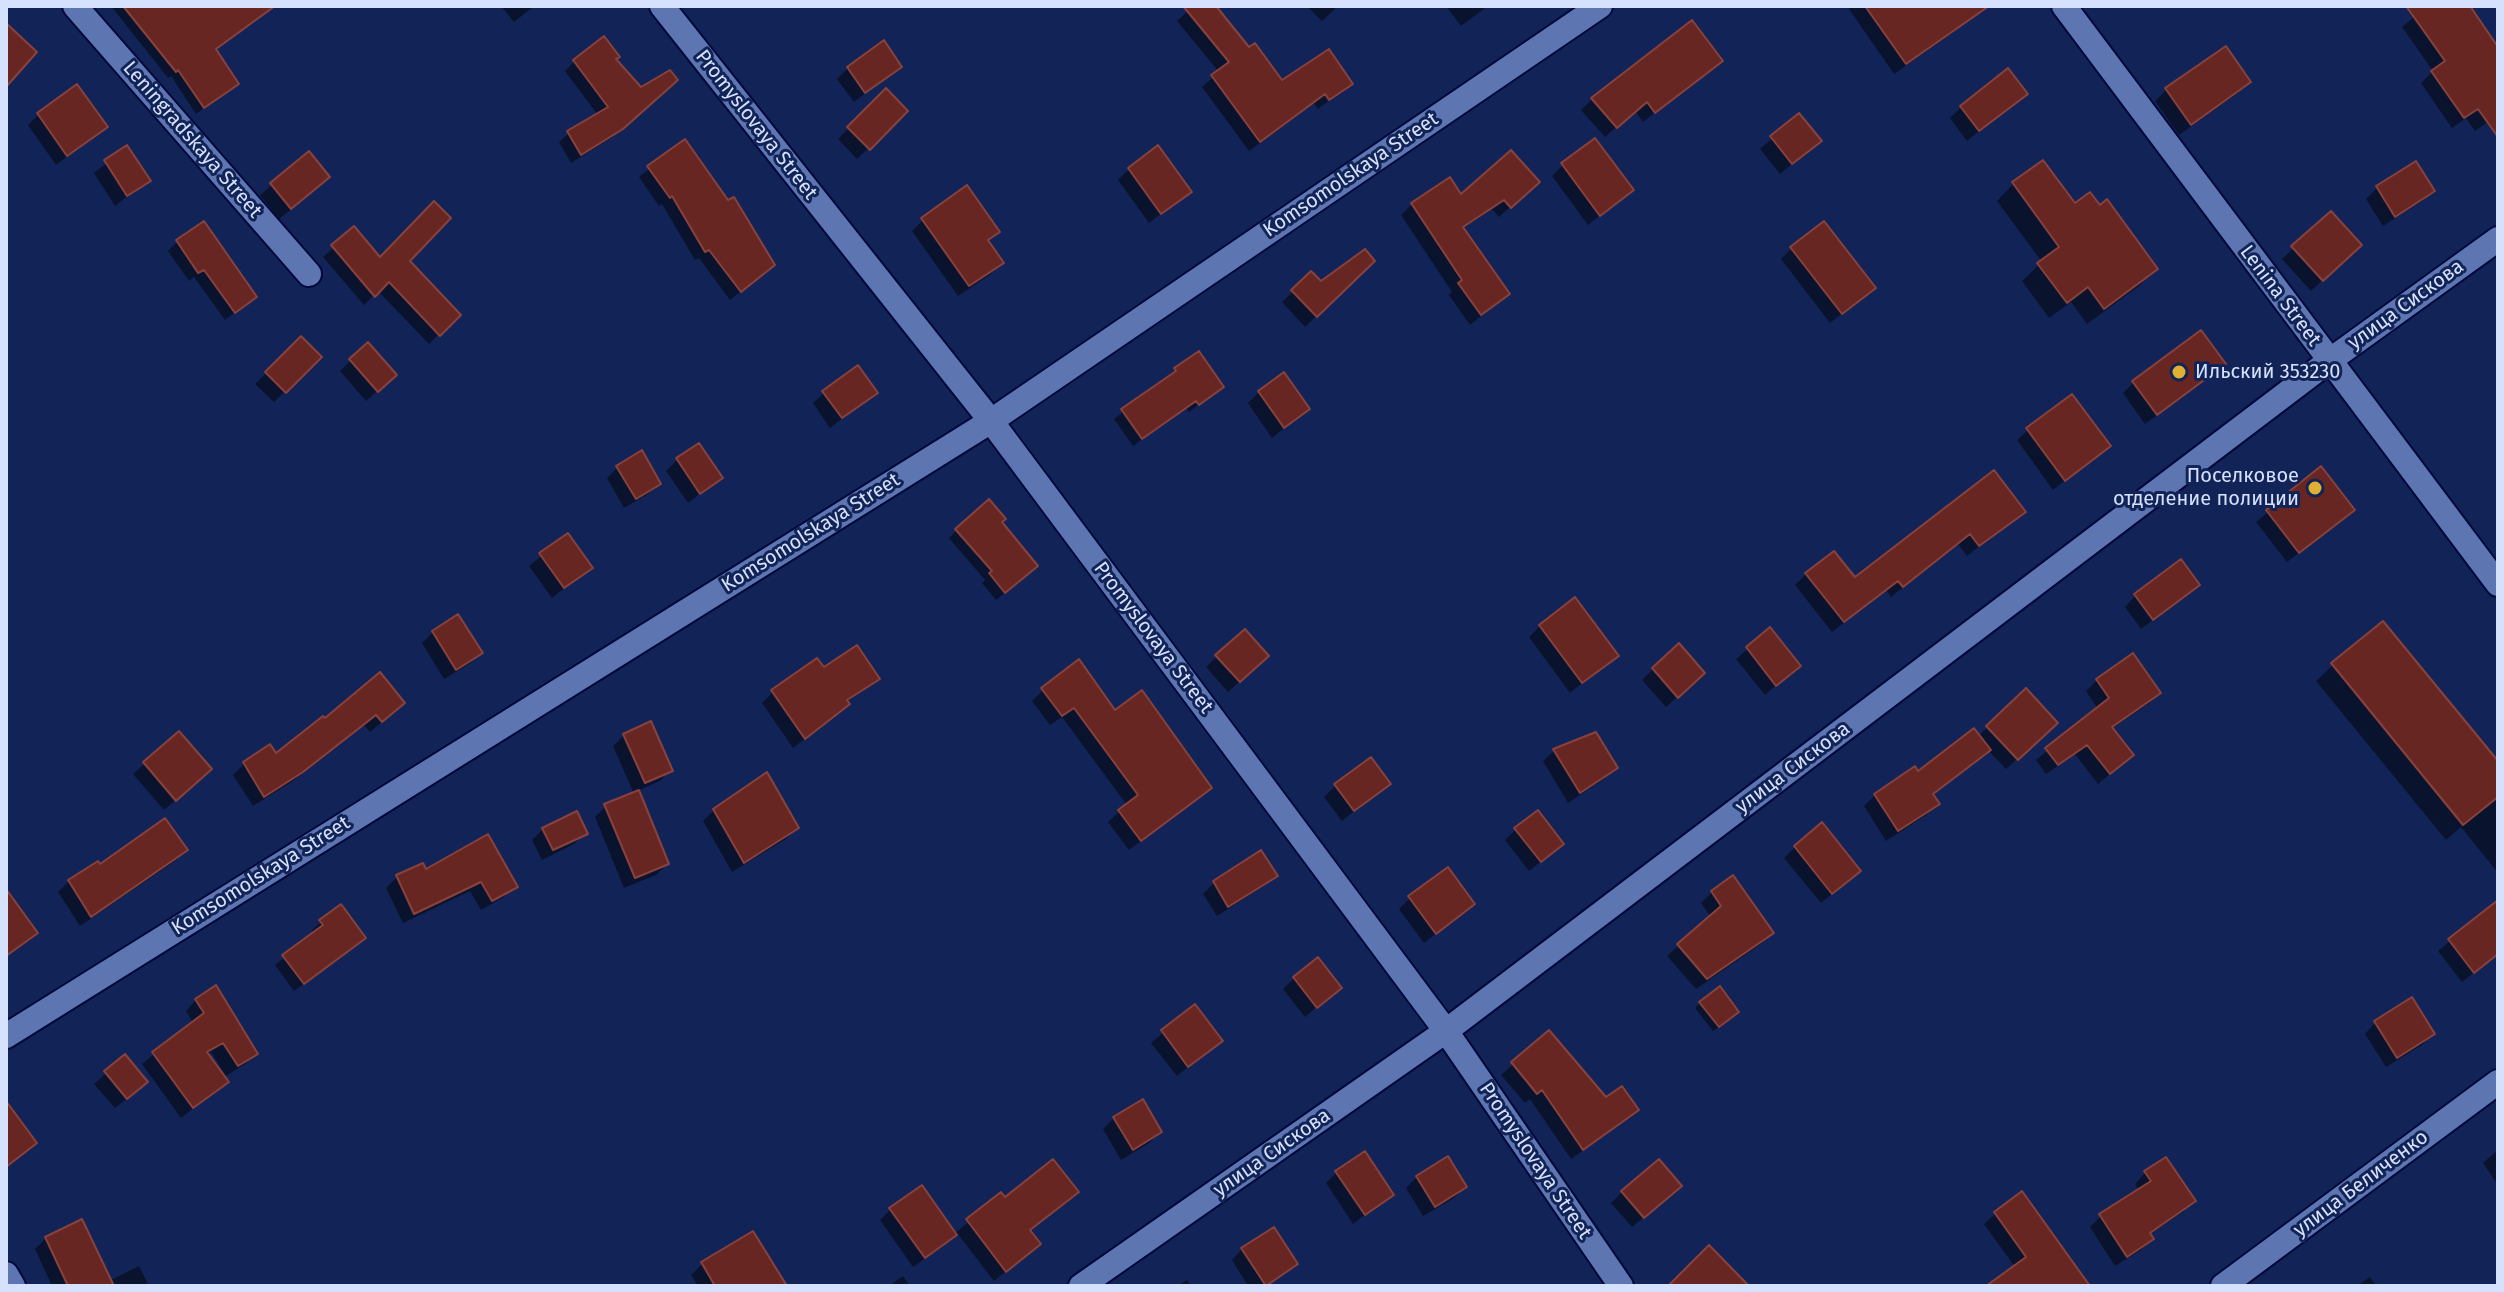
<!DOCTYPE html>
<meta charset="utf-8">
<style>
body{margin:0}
#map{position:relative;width:2504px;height:1292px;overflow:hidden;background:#122457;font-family:"Fira Sans",sans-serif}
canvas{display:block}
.frame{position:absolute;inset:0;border:8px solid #d6e2fd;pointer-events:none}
</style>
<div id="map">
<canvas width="2504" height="1292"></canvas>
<div class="frame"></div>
</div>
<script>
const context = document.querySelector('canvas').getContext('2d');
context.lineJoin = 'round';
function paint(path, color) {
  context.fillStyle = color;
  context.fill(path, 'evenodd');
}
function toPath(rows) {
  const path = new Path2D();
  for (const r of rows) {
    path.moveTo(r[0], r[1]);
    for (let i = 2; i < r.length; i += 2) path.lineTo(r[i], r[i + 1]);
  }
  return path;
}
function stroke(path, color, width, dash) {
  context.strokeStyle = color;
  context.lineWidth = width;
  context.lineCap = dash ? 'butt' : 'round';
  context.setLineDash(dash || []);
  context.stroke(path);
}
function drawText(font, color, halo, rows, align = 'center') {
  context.font = font + ' "Fira Sans",sans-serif';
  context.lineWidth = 6;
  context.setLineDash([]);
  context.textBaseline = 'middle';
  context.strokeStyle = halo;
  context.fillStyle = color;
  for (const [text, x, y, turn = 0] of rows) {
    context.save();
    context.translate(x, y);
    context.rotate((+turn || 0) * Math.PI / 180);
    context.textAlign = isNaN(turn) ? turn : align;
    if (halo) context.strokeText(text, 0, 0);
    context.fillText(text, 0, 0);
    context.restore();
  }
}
const shadow = toPath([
 [111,6,266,6,261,16,214,50,237,84,196,114,171,76,168,78],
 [501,6,534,6,514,22],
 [1193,6,1213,6,1249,49,1282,83,1350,84,1318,109,1314,103,1249,151,1202,87,1219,72,1177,21],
 [1307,6,1338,6,1322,21],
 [1446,6,1488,6,1461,26],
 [1847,6,1956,6,1966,20,1955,31,1894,74],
 [2427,6,2467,6,2498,50,2498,115,2475,131,2466,118,2452,128,2421,83,2433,71,2402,27],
 [2225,48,2249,82,2238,93,2179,135,2155,101,2166,90],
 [614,60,641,89,666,89,611,138,571,163,559,142,569,133,598,115,565,71,574,62],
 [1720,61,1643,122,1635,111,1605,137,1581,110,1592,99],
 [900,67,854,102,837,79,848,68],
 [886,91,906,111,857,159,838,139],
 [2025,94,1967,141,1950,118,1961,107],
 [39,114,105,127,56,165,28,125],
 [1799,115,1808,151,1780,174,1760,149],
 [684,142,773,265,730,300,699,258,695,260,662,204,659,206,639,177],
 [126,148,148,180,115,206,94,173],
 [309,154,317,188,279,219,260,195],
 [2043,162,2074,206,2155,269,2139,286,2087,324,2071,302,2049,318,2022,281,2042,262,1997,201,2013,184],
 [2416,164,2433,190,2422,201,2383,226,2366,199,2377,188],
 [1563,165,1631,190,1588,225,1552,176],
 [1129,169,1189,192,1149,223,1118,180],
 [1526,193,1499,217,1492,209,1462,229,1507,294,1470,325,1449,295,1452,292,1401,215,1412,204,1460,197],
 [2330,213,2348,256,2311,291,2282,259],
 [923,220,997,232,987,242,1002,263,991,274,958,296,912,231],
 [354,229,379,260,407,261,458,315,429,344,378,291,364,305,323,257],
 [177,242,245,305,225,320,194,277,189,281,168,251],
 [1792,248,1873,288,1830,323,1781,259],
 [1372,261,1305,327,1282,302,1311,274,1320,284],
 [301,339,319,357,274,402,255,384],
 [1199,354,1221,387,1189,412,1186,408,1133,446,1114,419],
 [351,360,383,386,366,401,340,371],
 [2224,364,2213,375,2145,424,2123,393,2134,382],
 [1259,392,1308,409,1272,438,1248,403],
 [824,393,875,393,830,428,813,403],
 [2028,430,2109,446,2053,490,2017,440],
 [677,460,720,478,688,503,666,471],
 [618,467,659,483,648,494,624,508,607,478],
 [2320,469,2341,520,2287,562,2256,522],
 [2023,512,1967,556,1958,544,1891,597,1886,590,1832,632,1795,585,1806,574,1854,580],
 [1000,522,1027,574,996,600,982,583,985,580,949,538,957,530],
 [567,536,590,568,552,598,529,566],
 [2198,585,2141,629,2125,607,2135,596],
 [458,617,480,653,469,664,444,679,422,643,433,632],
 [1540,626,1616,655,1570,693,1529,637],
 [1770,630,1798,666,1765,695,1736,659],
 [1217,656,1255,667,1228,692,1206,667],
 [2333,665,2498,764,2498,873,2461,827,2446,840,2316,681],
 [1653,669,1692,684,1666,707,1642,680],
 [823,670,877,678,847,702,837,714,793,748,762,703,773,692],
 [379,675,391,714,370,732,364,725,290,783,253,806,233,775,244,764,270,747,275,756,324,721],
 [2097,680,2159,693,2148,704,2111,729,2132,755,2098,784,2075,754,2046,774,2036,760,2098,709,2086,691],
 [1043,690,1115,713,1210,788,1129,850,1108,822,1127,805,1062,717,1050,725,1032,701],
 [1988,727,2045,734,2006,769,1988,750,1931,795,1937,804,1926,815,1886,841,1864,806,1875,795,1917,773,1978,736],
 [179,734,199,780,164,810,133,774],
 [624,735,671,770,660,781,637,791,667,864,656,875,624,888,595,817,606,806,634,794,613,746],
 [1554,751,1615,768,1604,779,1568,803,1543,761],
 [1388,784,1342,821,1324,797,1335,786],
 [714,810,797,828,786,839,732,872,703,821],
 [543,829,585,833,574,844,542,860,532,840],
 [1516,829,1562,844,1529,871,1505,840],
 [1795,847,1847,881,1821,903,1784,858],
 [186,850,175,861,80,926,58,892,69,881,99,867],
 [1261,853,1275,875,1264,886,1217,916,1203,894,1214,883],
 [425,872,515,886,504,897,481,910,470,891,403,923,386,888,397,877],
 [1712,892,1772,933,1761,944,1696,989,1667,956,1711,917,1701,903],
 [1410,898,1473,904,1424,943,1399,909],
 [2498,902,2498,954,2462,982,2438,951],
 [340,906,355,946,294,991,275,965,315,934,312,930],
 [1294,978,1339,988,1305,1017,1283,989],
 [196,1000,256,1053,245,1064,226,1076,211,1052,207,1055,226,1082,181,1118,142,1064,193,1023,186,1011],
 [1700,1003,1732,1017,1713,1031,1695,1008],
 [1195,1007,1220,1041,1177,1076,1151,1043],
 [2375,1023,2433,1034,2422,1045,2386,1067,2365,1034],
 [1548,1033,1606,1100,1637,1110,1626,1120,1571,1159,1530,1099,1525,1103,1501,1075],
 [125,1057,134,1093,115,1108,94,1084],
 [1142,1102,1160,1132,1149,1143,1121,1160,1103,1129,1114,1118],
 [2498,1150,2498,1185,2483,1163],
 [1337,1172,1392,1194,1353,1224,1326,1183],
 [2145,1173,2194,1201,2183,1212,2149,1235,2152,1239,2141,1250,2115,1266,2090,1227,2101,1216,2139,1191,2135,1184],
 [1417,1177,1465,1187,1454,1198,1423,1216,1406,1188],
 [1622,1192,1668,1197,1632,1227,1611,1203],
 [1001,1195,1005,1200,1065,1202,1029,1231,1039,1244,994,1281,957,1233,943,1246,913,1267,880,1220,891,1209,954,1234],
 [1995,1214,2088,1286,1989,1286,2015,1267,1984,1224],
 [46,1238,109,1281,139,1266,149,1286,52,1286,35,1249],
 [1242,1249,1296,1264,1268,1286,1248,1286,1232,1260],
 [702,1264,774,1286,698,1286,691,1275],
 [903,1276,910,1286,889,1286],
 [2370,1277,2376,1286,2357,1286],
 [1187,1280,1191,1286,1177,1286]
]);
const building = toPath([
 [123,6,275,6,216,49,239,84,204,108,178,70,176,72,123,6],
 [1183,6,1216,6,1249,47,1255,43,1282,80,1329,49,1353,84,1329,100,1325,94,1260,142,1211,75,1229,62,1183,6],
 [1865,6,1989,6,1906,64,1865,6],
 [2406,6,2470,6,2498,47,2498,137,2478,109,2464,118,2431,71,2445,61,2406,6],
 [1692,20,1723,61,1655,113,1647,102,1617,128,1591,98,1692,20],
 [6,23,37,52,6,87,6,23],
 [604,36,620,57,616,59,641,87,670,70,678,80,623,129,581,155,567,131,608,107,573,60,604,36],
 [884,40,902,67,865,93,847,67,884,40],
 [2226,46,2251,82,2191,125,2165,88,2226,46],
 [2008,68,2028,94,1979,131,1960,106,2008,68],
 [77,84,108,127,67,156,37,113,77,84],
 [886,88,908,111,870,150,847,127,886,88],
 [1799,113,1822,141,1792,164,1770,136,1799,113],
 [1595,138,1634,190,1600,216,1561,163,1595,138],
 [685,139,728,200,734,197,775,265,741,292,709,250,705,252,672,196,670,198,647,166,685,139],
 [127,145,151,181,127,196,104,160,127,145],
 [1158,145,1192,192,1161,214,1128,168,1158,145],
 [1511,150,1540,182,1511,208,1504,200,1463,227,1510,294,1481,315,1458,283,1462,280,1411,203,1450,177,1461,194,1511,150],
 [309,151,330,177,291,209,270,183,309,151],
 [2043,160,2075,203,2090,192,2100,205,2107,199,2158,269,2104,309,2088,287,2067,303,2037,263,2059,247,2012,182,2043,160],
 [2416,161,2435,191,2395,217,2376,186,2416,161],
 [967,185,1000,232,988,240,1004,263,969,286,921,218,967,185],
 [434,201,451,218,410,261,461,315,440,336,389,282,375,297,331,245,354,226,380,257,434,201],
 [2331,211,2362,245,2323,281,2291,246,2331,211],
 [204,221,257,297,235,313,204,270,198,273,176,240,204,221],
 [1824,221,1876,288,1842,314,1790,247,1824,221],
 [1365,249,1375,261,1317,317,1291,290,1311,271,1321,281,1365,249],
 [2201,330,2226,364,2157,415,2132,381,2201,330],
 [301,336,322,357,286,393,265,372,301,336],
 [368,342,397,375,378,392,349,359,368,342],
 [1199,351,1224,387,1199,405,1196,401,1142,439,1121,409,1176,371,1174,368,1199,351],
 [858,365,878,393,842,418,822,391,858,365],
 [1284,372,1310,409,1284,428,1258,391,1284,372],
 [2072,394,2111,446,2065,481,2026,428,2072,394],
 [699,443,723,478,700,494,676,458,699,443],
 [642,450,661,484,636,499,616,466,642,450],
 [2321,466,2355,510,2299,553,2266,510,2321,466],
 [1994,470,2026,512,1979,546,1970,534,1903,587,1898,581,1844,622,1805,573,1834,551,1855,577,1994,470],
 [989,499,1006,519,1002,522,1038,566,1005,593,989,573,992,571,955,529,989,499],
 [568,533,593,568,564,588,539,553,568,533],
 [2181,559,2200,585,2153,620,2134,594,2181,559],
 [1575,597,1619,656,1582,683,1539,625,1575,597],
 [458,614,483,653,456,670,432,631,458,614],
 [2383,621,2498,761,2498,797,2463,825,2331,663,2383,621],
 [1770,627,1801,666,1776,686,1746,647,1770,627],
 [1245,629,1269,656,1240,682,1215,655,1245,629],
 [1679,643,1705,673,1678,698,1652,668,1679,643],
 [857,645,880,679,847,700,850,704,805,739,771,690,817,658,824,667,857,645],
 [2133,653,2161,693,2112,727,2134,755,2110,774,2087,745,2058,765,2045,748,2109,698,2096,679,2133,653],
 [1079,659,1115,710,1142,690,1212,788,1141,841,1118,810,1138,795,1074,708,1062,716,1041,688,1079,659],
 [380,672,405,703,382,722,376,715,303,772,264,797,243,762,270,744,276,753,323,716,325,718,380,672],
 [2026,688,2058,723,2018,760,1986,726,2026,688],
 [651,721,673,771,645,783,623,734,651,721],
 [1974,728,1991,750,1933,794,1940,804,1898,831,1874,794,1915,766,1918,771,1974,728],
 [179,731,212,769,176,801,143,762,179,731],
 [1596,732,1618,768,1580,793,1553,749,1596,732],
 [1371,757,1391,784,1354,811,1334,784,1371,757],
 [767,772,799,828,744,863,713,809,767,772],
 [639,790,669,864,635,878,604,804,639,790],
 [1538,810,1564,844,1541,862,1514,828,1538,810],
 [577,811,588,834,553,850,542,828,577,811],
 [165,818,188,850,91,917,68,880,98,861,100,864,165,818],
 [1822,822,1861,871,1832,894,1794,846,1822,822],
 [488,834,518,887,492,901,481,882,414,914,396,875,423,863,426,869,488,834],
 [1261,850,1278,876,1228,907,1213,881,1261,850],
 [1448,867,1475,904,1436,934,1408,896,1448,867],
 [1733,875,1774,933,1707,979,1677,944,1721,906,1711,891,1733,875],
 [6,889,38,933,6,956,6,889],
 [2498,900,2498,954,2474,973,2448,939,2498,900],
 [341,904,366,938,304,984,282,955,323,925,319,920,341,904],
 [1318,957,1342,988,1317,1008,1293,977,1318,957],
 [216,985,258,1054,238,1066,223,1043,207,1052,229,1082,193,1108,152,1052,204,1013,195,999,216,985],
 [1720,986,1739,1012,1719,1027,1699,1002,1720,986],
 [2412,997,2435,1034,2397,1058,2374,1021,2412,997],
 [1195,1004,1223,1041,1188,1067,1161,1030,1195,1004],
 [1549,1030,1606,1097,1622,1086,1639,1110,1583,1150,1542,1090,1537,1094,1511,1062,1549,1030],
 [125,1054,148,1082,127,1099,104,1071,125,1054],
 [1143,1099,1162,1132,1133,1150,1113,1117,1143,1099],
 [6,1101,37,1143,6,1167,6,1101],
 [1365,1151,1394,1195,1365,1215,1335,1171,1365,1151],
 [1448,1156,1467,1187,1435,1207,1416,1176,1448,1156],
 [2166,1157,2196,1201,2150,1233,2154,1239,2127,1257,2099,1214,2151,1181,2144,1171,2166,1157],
 [1053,1159,1079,1192,1030,1230,1041,1244,1006,1272,966,1219,1001,1192,1005,1197,1053,1159],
 [1659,1159,1682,1186,1644,1218,1621,1191,1659,1159],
 [922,1185,957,1235,925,1258,889,1208,922,1185],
 [2022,1191,2090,1286,1986,1286,2026,1257,1994,1212,2022,1191],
 [82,1219,114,1286,68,1286,45,1237,82,1219],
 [1274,1227,1298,1264,1266,1286,1241,1248,1274,1227],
 [753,1231,787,1286,715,1286,701,1262,753,1231],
 [1709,1245,1749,1286,1668,1286,1709,1245]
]);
const street = toPath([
 [75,6,309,274],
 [662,6,991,421,1446,1031,1621,1286],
 [6,1036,991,421,1600,6],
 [6,1274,13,1286],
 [1081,1286,1446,1031,2329,361,2498,239],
 [2223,1286,2498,1082]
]);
const secondary = toPath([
 [2064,6,2498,584]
]);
const markers = [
 [2179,372,8,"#e0b034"],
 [2315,488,8,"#e0b034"]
];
const streetNames = [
 ["Promyslovaya Street",756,125,52],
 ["Leningradskaya Street",192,140,49],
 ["Komsomolskaya Street",1351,175,-34],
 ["Lenina Street",2280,296,53],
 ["улица Сискова",2406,305,-36],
 ["Komsomolskaya Street",811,533,-32],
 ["Promyslovaya Street",1153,638,53],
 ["улица Сискова",1793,768,-37],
 ["Komsomolskaya Street",261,876,-32],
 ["улица Сискова",1272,1153,-35],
 ["Promyslovaya Street",1535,1161,56],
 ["улица Беличенко",2361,1184,-37]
];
const poiNames = [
 ["Ильский 353230",2195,372],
 ["Поселковое",2299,476,"right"],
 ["отделение полиции",2299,499,"right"]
];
paint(shadow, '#0007');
paint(building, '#682622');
stroke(building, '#88423d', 2);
stroke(street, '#02083b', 28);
stroke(secondary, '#02083b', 28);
stroke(street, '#5d76b1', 24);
stroke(secondary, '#5d76b1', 24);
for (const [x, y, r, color] of markers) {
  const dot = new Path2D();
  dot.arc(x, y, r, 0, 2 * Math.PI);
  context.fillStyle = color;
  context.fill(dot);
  stroke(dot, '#122457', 3);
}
drawText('20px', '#d6e2fd', '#122457', streetNames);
drawText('20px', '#d6e2fd', '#122457', poiNames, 'left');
</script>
